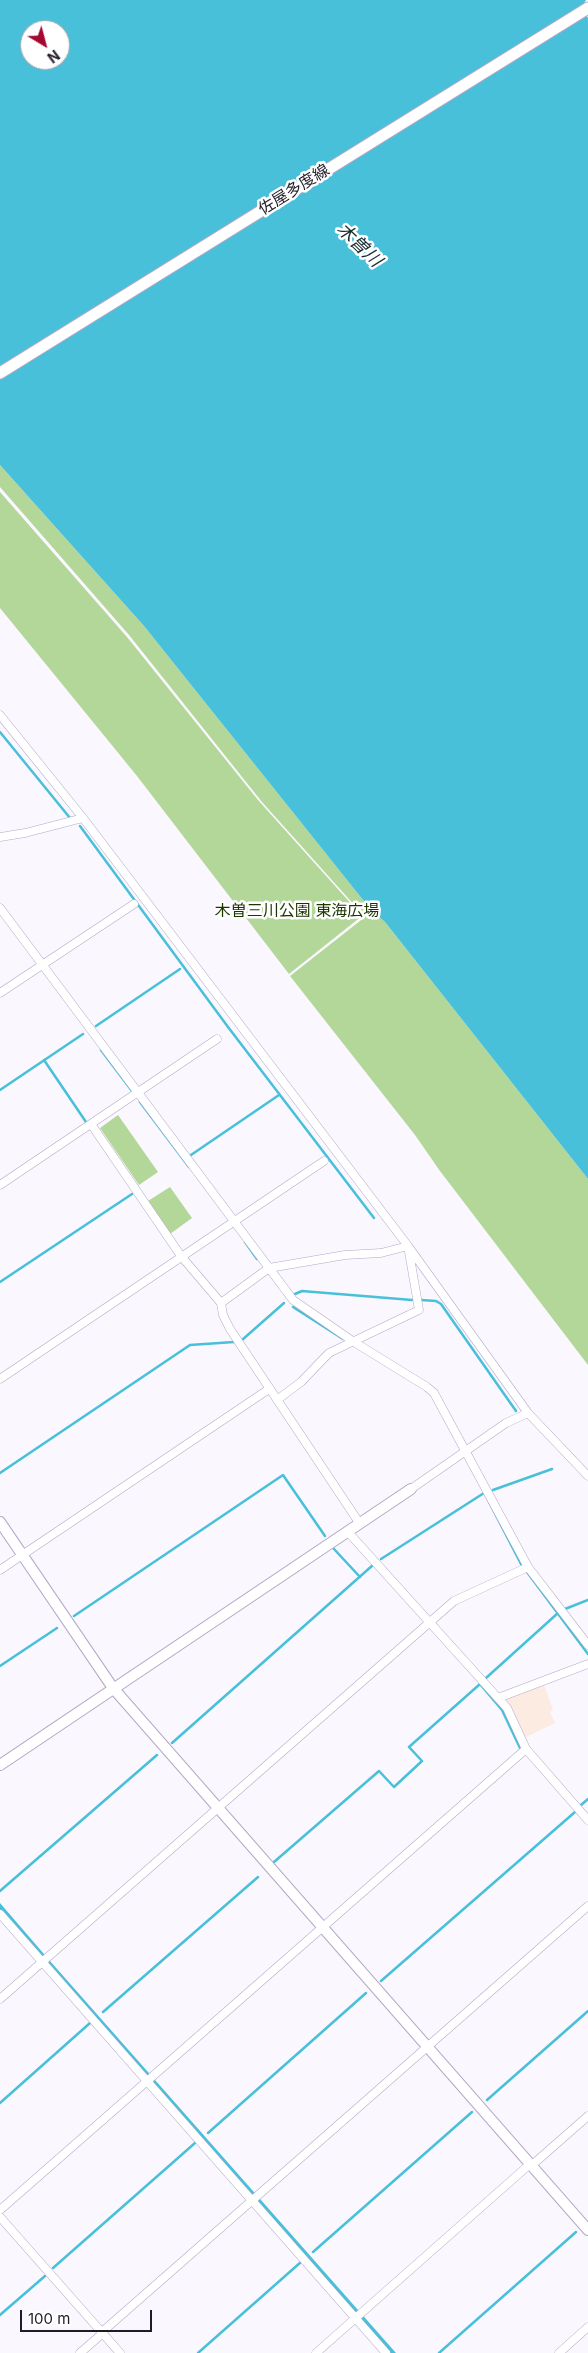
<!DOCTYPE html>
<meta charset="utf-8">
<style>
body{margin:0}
#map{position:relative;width:588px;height:2353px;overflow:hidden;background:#faf7fe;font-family:Inter,sans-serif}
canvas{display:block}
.north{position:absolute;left:20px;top:20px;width:50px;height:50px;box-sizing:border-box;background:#fff;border:1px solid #a6a4a9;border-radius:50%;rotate:143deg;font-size:14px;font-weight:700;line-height:20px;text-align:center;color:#201b27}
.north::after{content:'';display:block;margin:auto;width:18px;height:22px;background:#a40732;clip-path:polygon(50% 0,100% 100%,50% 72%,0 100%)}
.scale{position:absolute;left:20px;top:2310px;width:132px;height:22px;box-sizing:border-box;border:2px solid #201b27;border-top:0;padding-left:6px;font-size:15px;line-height:18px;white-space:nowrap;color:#201b27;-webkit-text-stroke:4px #fff;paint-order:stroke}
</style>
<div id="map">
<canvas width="588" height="2353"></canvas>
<div class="north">N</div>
<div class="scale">100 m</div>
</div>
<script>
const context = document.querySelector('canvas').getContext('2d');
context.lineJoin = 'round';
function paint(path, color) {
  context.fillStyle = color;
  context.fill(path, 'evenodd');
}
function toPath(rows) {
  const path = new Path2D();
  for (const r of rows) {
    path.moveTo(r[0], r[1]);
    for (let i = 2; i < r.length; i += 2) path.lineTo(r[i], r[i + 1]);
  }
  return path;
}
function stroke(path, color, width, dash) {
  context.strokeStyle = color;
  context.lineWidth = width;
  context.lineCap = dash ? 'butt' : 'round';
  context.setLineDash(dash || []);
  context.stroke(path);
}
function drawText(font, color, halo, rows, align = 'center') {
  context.font = font + ' Inter,"Noto Sans JP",sans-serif';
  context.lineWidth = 5;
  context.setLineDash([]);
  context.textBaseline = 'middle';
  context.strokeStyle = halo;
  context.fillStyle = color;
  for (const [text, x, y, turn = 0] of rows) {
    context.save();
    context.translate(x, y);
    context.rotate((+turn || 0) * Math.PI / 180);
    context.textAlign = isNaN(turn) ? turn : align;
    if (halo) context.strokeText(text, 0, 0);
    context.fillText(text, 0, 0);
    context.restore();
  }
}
const industrial = toPath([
 [541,1683,544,1685,553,1710,550,1712,555,1723,524,1738,506,1699,509,1695]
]);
const green = toPath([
 [0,465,144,626,371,910,385,922,588,1179,588,1365,440,1171,415,1135,290,976,365,917,262,802,129,635,0,487],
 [0,492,127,637,258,800,362,916,289,974,137,776,0,608],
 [118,1115,158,1172,139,1185,100,1128],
 [170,1187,192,1218,170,1234,148,1201]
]);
const water = toPath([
 [0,0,586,0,581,8,588,18,588,1179,385,922,371,910,144,626,0,465],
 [30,30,60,30,60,60,30,60],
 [0,1903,50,1961,396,2353,390,2353,0,1910]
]);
const stream = toPath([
 [0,732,70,818],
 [80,826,228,1027,374,1218],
 [96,1026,180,969],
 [101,1050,132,1091],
 [44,1060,86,1122],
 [0,1090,83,1034],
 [140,1102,189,1167],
 [188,1157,279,1095],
 [245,1242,257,1259],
 [0,1282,132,1194],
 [295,1294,302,1291,412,1300],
 [421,1300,436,1301,441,1304,516,1411],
 [293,1307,343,1339],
 [242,1340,284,1303],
 [0,1473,190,1345,234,1342],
 [493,1490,552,1469],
 [487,1498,521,1564,588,1654],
 [334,1549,360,1577],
 [381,1559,484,1493],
 [565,1609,588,1600],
 [74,1616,283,1475,325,1536],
 [0,1666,57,1628],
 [486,1678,558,1613],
 [172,1743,373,1565],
 [581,1805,588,1799],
 [274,1862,379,1771,394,1787,422,1761,409,1747,480,1684,502,1710,520,1748],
 [0,1891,157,1755],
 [381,1981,575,1812],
 [103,2012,258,1877],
 [487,2100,588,2011],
 [0,2103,90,2023],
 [208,2133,366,1993],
 [313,2252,472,2112],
 [53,2268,195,2143],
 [0,2315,45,2276],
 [198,2353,301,2262],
 [439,2353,576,2232]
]);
const minor = toPath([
 [0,715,83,818,408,1246,528,1413,588,1476],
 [0,837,25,833,83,818],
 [0,908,293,1300,354,1342,427,1387,434,1393,528,1567,588,1645],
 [0,993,134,904],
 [91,1124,181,1256,221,1303,223,1315,230,1329,360,1524],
 [0,1185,217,1039],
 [221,1303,269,1268,345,1255,381,1253,408,1246,419,1310,329,1353,301,1382,277,1400],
 [0,1379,324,1161],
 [411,1489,506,1423,528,1413],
 [348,1532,507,1708,526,1749,588,1820],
 [0,1570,269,1389],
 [498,1698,588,1664],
 [0,1914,386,2353],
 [0,1999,454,1601,528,1567],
 [531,2166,588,2116],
 [0,2210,526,1749],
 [0,2217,120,2353],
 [102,2332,588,1906],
 [80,2353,103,2333],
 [316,2353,530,2164],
 [559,2353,588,2327]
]);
const tertiary = toPath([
 [0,1522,113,1688,588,2230],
 [0,1765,411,1489]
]);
const secondary = toPath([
 [0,373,588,8]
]);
const streetNames = [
 ["佐屋多度線",294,190,-32]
];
const parkNames = [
 ["木曽三川公園 東海広場",297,911]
];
const waterNames = [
 ["木曽川",359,245,44]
];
paint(industrial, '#fcebe0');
paint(green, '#b3d799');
paint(water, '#48c0da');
stroke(stream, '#48c0da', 2.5);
stroke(minor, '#b4a8c8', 9);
stroke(tertiary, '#b4a8c8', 12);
stroke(secondary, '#b4a8c8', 13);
stroke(minor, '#fff', 8);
stroke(tertiary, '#fff', 10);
stroke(secondary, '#fff', 11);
drawText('16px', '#201b27', '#fff', streetNames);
drawText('16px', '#1c3600', '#fff', parkNames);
drawText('italic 18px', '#192d32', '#fff', waterNames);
</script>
